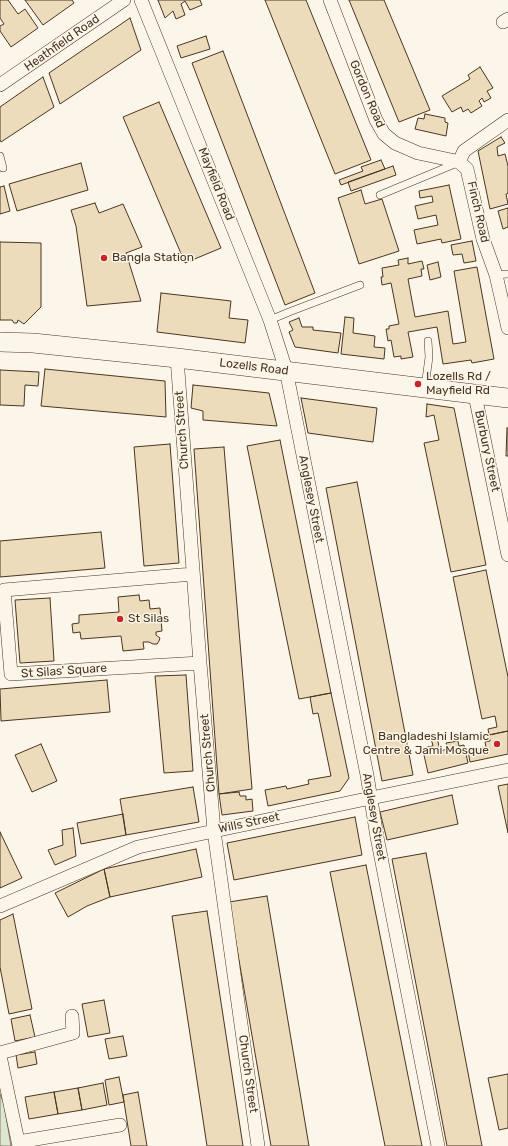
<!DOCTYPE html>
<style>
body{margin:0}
canvas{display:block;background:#fbf6e9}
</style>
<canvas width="508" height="1146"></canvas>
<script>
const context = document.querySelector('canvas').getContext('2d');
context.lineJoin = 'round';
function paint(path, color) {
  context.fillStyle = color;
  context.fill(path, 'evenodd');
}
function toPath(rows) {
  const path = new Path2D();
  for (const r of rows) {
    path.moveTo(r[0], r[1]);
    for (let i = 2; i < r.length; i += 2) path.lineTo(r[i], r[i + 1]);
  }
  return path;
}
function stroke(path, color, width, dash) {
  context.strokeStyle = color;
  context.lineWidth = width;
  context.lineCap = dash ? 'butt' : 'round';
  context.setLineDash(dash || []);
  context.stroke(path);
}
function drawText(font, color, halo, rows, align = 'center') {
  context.font = font + ' Rubik,sans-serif';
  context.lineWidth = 3;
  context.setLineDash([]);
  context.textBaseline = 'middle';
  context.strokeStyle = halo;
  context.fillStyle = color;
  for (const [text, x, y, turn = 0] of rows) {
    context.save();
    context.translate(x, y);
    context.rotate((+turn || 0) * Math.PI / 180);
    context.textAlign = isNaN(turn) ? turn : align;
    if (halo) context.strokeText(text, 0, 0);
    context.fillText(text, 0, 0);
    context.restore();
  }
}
const green = toPath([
 [0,1094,4,1104,11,1146,0,1146,0,1094]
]);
const building = toPath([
 [0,0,8,0,18,14,25,9,38,28,11,47,0,31,0,26,4,24,0,18,0,0],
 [25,0,72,0,74,3,43,25,25,0],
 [158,0,200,0,202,5,190,10,185,1,181,4,185,15,176,19,173,11,165,18,158,0],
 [265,0,306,0,371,160,335,174,265,0],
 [349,0,384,0,430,110,399,122,349,0],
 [130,18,141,50,60,104,49,73,130,18],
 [206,36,210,49,181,58,177,46,206,36],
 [223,51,315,293,285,305,192,63,223,51],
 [480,67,493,88,487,91,491,98,484,102,482,98,479,101,482,106,471,113,468,109,463,112,461,107,452,112,442,96,470,79,468,75,480,67],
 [43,77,54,107,1,142,0,140,0,107,43,77],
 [159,102,221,248,185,263,123,117,159,102],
 [425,114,445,118,445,122,448,123,446,136,415,129,418,118,424,119,425,114],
 [501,137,505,143,497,147,498,156,505,154,508,166,508,193,506,194,508,204,490,209,478,151,501,137],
 [381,160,385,169,341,185,339,180,363,171,361,167,381,160],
 [81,163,88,190,17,211,9,184,81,163],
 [393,166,396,175,351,191,348,182,393,166],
 [449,185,461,239,442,243,441,239,417,244,414,230,438,225,436,215,418,219,415,206,433,202,432,196,420,198,419,191,449,185],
 [4,186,10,211,0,214,0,187,4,186],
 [361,190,365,204,382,199,399,251,359,264,338,198,361,190],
 [95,203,99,213,123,204,142,247,126,253,141,301,87,306,76,226,71,210,95,203],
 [508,208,508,227,503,229,498,211,508,208],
 [472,241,476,261,464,263,462,254,453,255,451,245,472,241],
 [0,242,41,243,41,307,24,324,18,320,17,323,14,323,12,320,0,320,0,242],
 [408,258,408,264,422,261,424,269,421,269,422,276,408,279,415,317,448,311,453,344,466,342,454,271,477,267,494,359,472,363,471,360,443,364,437,327,408,332,413,357,401,359,401,356,394,357,391,340,388,341,386,329,389,329,389,326,399,324,391,283,382,285,381,277,383,277,382,268,399,265,398,260,408,258],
 [438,262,441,277,430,280,427,265,438,262],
 [161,293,231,301,229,318,248,320,245,343,157,332,161,293],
 [345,317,354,318,353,333,375,336,374,347,385,348,384,359,341,354,345,317],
 [299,318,302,327,313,327,313,330,341,333,338,353,295,347,289,332,293,330,289,322,299,318],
 [45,369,165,381,166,417,41,406,45,369],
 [0,370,39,372,38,386,25,385,24,406,0,405,0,370],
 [193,385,269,393,277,426,203,420,203,411,191,408,193,385],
 [301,398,377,408,373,442,308,433,301,398],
 [427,404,454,408,486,565,451,572,424,443,439,440,434,415,426,417,427,404],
 [507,428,508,428,508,456,506,456,507,428],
 [280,440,331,693,299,699,247,446,280,440],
 [170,444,179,563,144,566,134,447,170,444],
 [224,447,252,789,219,794,194,449,224,447],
 [357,482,413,775,382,781,326,488,357,482],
 [101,532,105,568,0,577,0,541,101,532],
 [486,570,508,677,508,731,489,735,488,729,497,727,495,716,482,719,453,577,486,570],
 [139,595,140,601,149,600,150,609,160,608,162,631,156,632,156,635,160,638,159,641,157,644,153,644,149,642,143,642,144,649,123,651,121,636,81,639,80,632,73,633,72,624,79,623,79,615,119,612,118,597,139,595],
 [50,598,54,661,20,663,15,600,50,598],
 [186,675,193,771,164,773,155,676,186,675],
 [107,680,110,712,1,721,0,689,107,680],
 [331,693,349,778,340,791,268,806,265,790,286,786,287,789,309,784,308,780,331,776,318,713,313,714,310,697,331,693],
 [508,731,508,754,470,762,468,751,486,747,485,742,490,741,489,735,508,731],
 [437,737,440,751,448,749,446,743,458,741,459,746,464,745,468,763,428,773,424,755,428,754,427,747,433,746,431,738,437,737],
 [41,744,57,781,32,792,15,755,41,744],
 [508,784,508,833,498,786,508,784],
 [193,787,199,822,126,835,120,799,193,787],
 [239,792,240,796,246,796,246,800,252,799,253,811,222,815,219,794,239,792],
 [452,795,458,824,387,840,380,812,452,795],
 [123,814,126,835,81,844,77,823,123,814],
 [355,817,362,855,234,880,227,843,355,817],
 [73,828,76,856,55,865,48,850,63,845,62,830,73,828],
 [0,832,22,878,0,888,0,832],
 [196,849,202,877,110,897,104,869,196,849],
 [426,853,482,1146,447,1146,392,859,426,853],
 [366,865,422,1146,385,1146,330,872,366,865],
 [104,869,110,897,87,906,68,917,55,893,104,869],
 [267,896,309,1146,271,1146,229,902,267,896],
 [207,911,243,1146,207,1146,172,916,207,911],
 [13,914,32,1009,9,1014,0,967,0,920,13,914],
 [104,1000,110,1033,88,1037,82,1004,104,1000],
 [30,1015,35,1037,15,1041,11,1019,30,1015],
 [123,1036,127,1056,109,1059,105,1039,123,1036],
 [35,1052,37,1064,18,1068,16,1055,35,1052],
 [508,1074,508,1128,499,1130,488,1078,508,1074],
 [119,1077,124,1102,109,1105,105,1080,119,1077],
 [103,1083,107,1105,82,1110,78,1088,103,1083],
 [78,1088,82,1110,58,1114,54,1092,78,1088],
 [54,1092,58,1114,29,1119,25,1097,54,1092],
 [138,1092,147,1146,131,1146,124,1102,123,1095,138,1092]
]);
const service = toPath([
 [0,156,3,168],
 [380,195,457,163],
 [496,275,508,274],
 [270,320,289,312,360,285],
 [425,387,429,357,428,341]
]);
const minor = toPath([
 [141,0,270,320,286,370,367,775,377,837,438,1146],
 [330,0,376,120,384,134,395,143,418,153,451,160,459,162,467,169,483,239,496,275,508,328],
 [503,22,508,19],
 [0,85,124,0],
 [459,162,464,151,508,120],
 [177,358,200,663,214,831,258,1146],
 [475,395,508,555],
 [193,574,4,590,11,674,200,663],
 [0,906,138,847,371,798,508,770],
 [0,1053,73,1033,72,1016],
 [0,1056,19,1146],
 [18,1142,120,1125]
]);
const secondary = toPath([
 [0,342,33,343,177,358,508,398]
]);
const markers = [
 [104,258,4,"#c62828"],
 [418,384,4,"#c62828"],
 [120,619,4,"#c62828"],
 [497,744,4,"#c62828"]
];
const streetNames = [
 ["Heathfield Road",62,43,-35],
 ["Gordon Road",367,94,67],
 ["Mayfield Road",216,184,68],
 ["Finch Road",478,212,77],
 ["Lozells Road",254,367,7],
 ["Church Street",182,430,-94],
 ["Burbury Street",487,451,78],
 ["Anglesey Street",311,499,79],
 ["St Silas' Square",64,671,-4],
 ["Church Street",208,753,-95],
 ["Anglesey Street",374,817,80],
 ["Wills Street",249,823,-12],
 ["Church Street",248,1074,82]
];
const poiNames = [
 ["Bangla Station",112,258],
 ["Lozells Rd /",426,377],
 ["Mayfield Rd",426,391],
 ["St Silas",128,619],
 ["Bangladeshi Islamic",489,737,"right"],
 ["Centre & Jami Mosque",489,751,"right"]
];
paint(green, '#dce7d0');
stroke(green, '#887966', 1);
paint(building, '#ecdcbc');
stroke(building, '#4a3520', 1);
stroke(service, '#4a3520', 8);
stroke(minor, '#4a3520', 14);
stroke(secondary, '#4a3520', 20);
stroke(service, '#fbf6e9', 7);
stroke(minor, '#fbf6e9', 13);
stroke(secondary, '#fbf6e9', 19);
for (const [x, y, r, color] of markers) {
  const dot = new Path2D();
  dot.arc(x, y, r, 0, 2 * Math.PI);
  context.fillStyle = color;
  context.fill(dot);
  stroke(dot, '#fbf6e9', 1.5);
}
drawText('12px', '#4a3520', '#fbf6e9', streetNames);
drawText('12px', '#4a3520', '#fbf6e9', poiNames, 'left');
</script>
